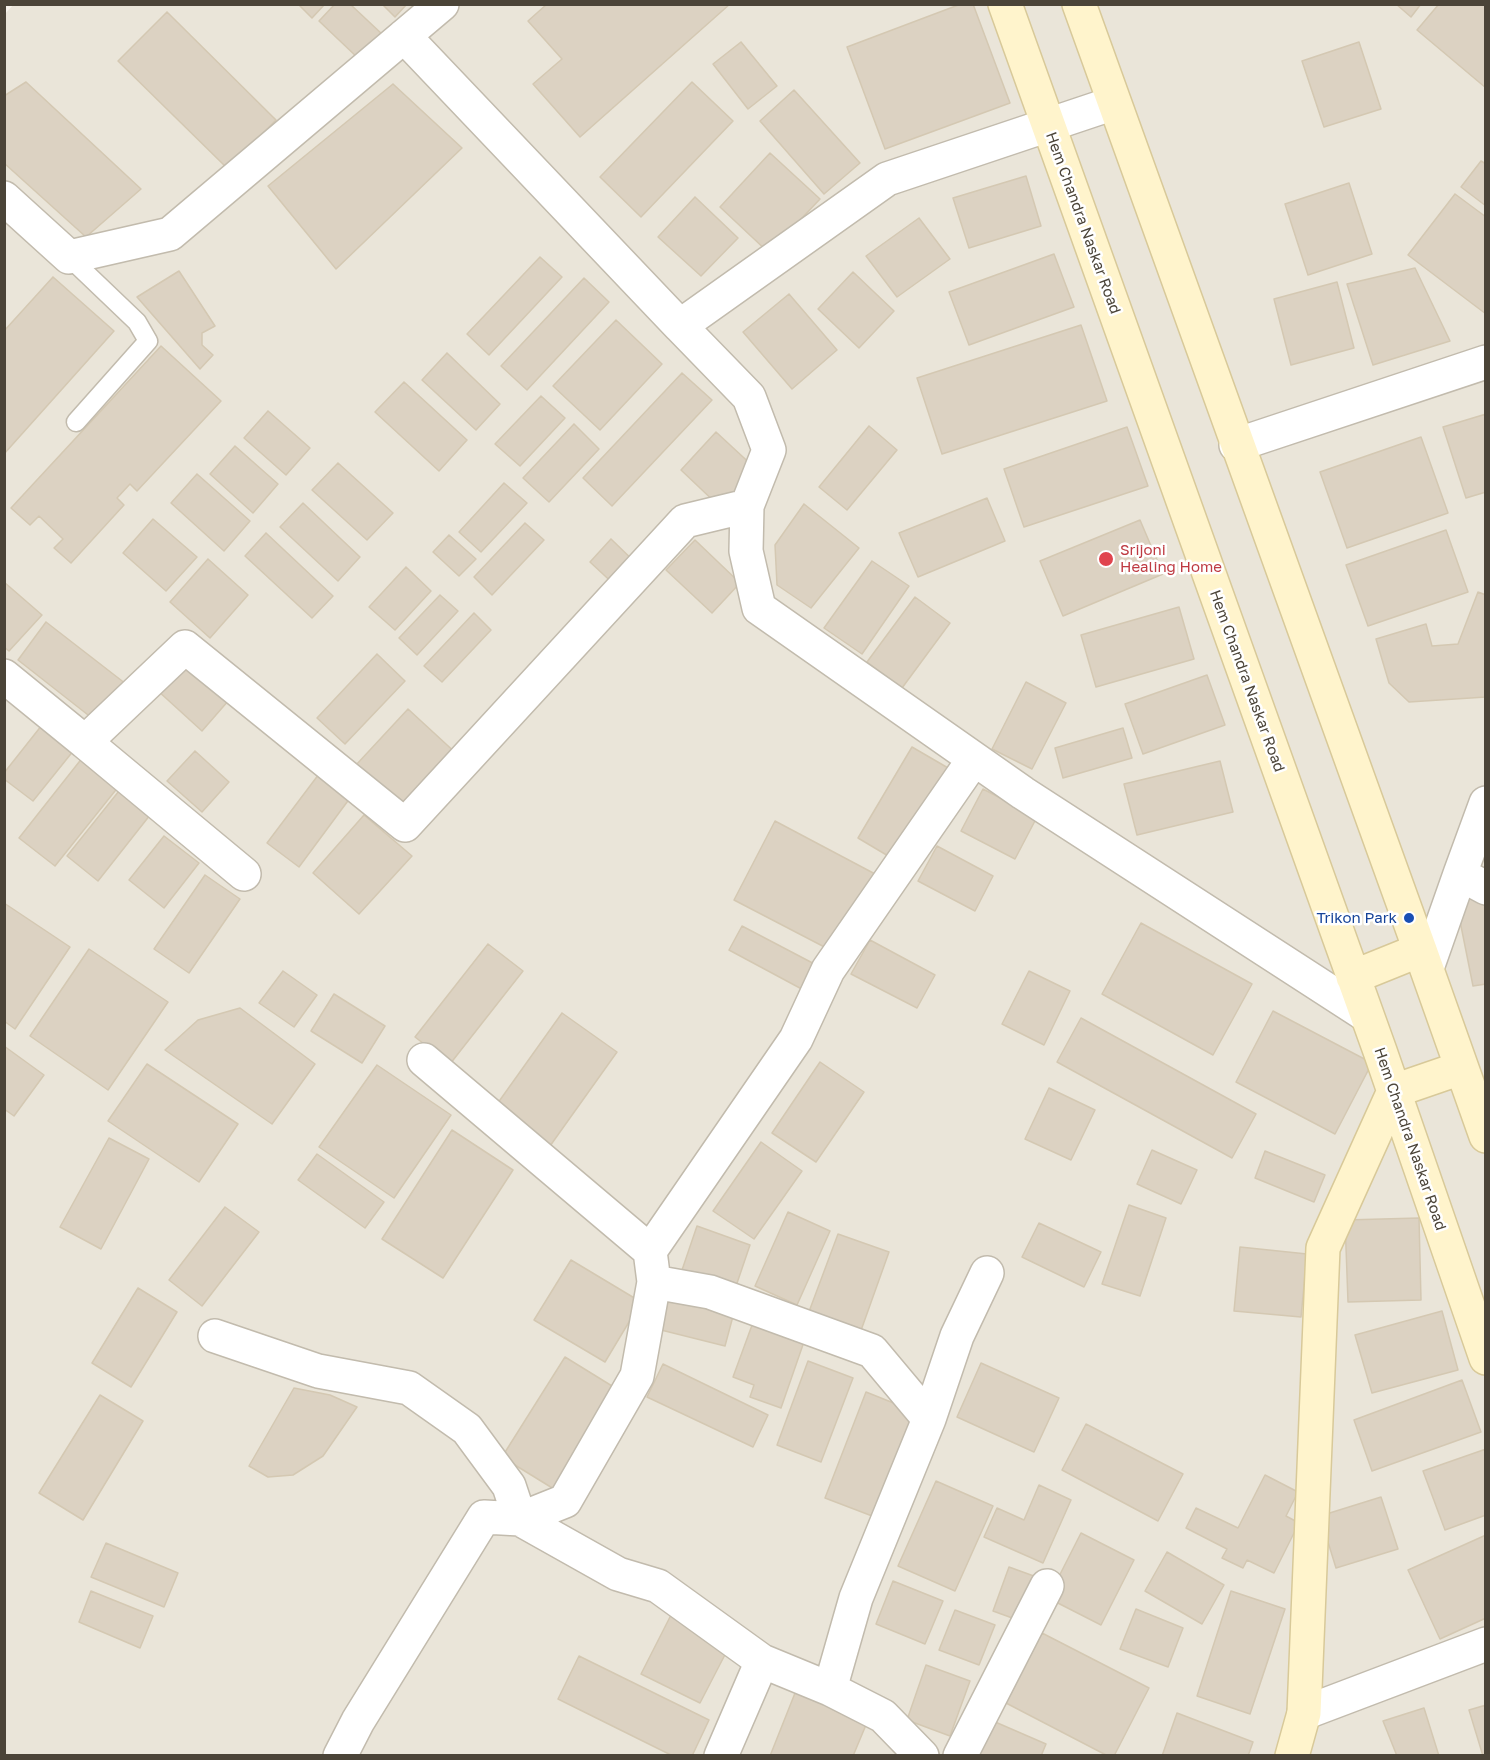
<!DOCTYPE html>
<style>
body{margin:0}
#map{position:relative;width:1490px;height:1760px;overflow:hidden;background:#f6f3eb;font-family:"Golos Text",sans-serif}
canvas{display:block}
.frame{position:absolute;inset:0;border:6px solid #4b4438;pointer-events:none}
</style>
<div id="map">
<canvas width="1490" height="1760"></canvas>
<div class="frame"></div>
</div>
<script>
const context = document.querySelector('canvas').getContext('2d');
context.lineJoin = 'round';
function paint(path, color) {
  context.fillStyle = color;
  context.fill(path, 'evenodd');
}
function toPath(rows) {
  const path = new Path2D();
  for (const r of rows) {
    path.moveTo(r[0], r[1]);
    for (let i = 2; i < r.length; i += 2) path.lineTo(r[i], r[i + 1]);
  }
  return path;
}
function stroke(path, color, width, dash) {
  context.strokeStyle = color;
  context.lineWidth = width;
  context.lineCap = dash ? 'butt' : 'round';
  context.setLineDash(dash || []);
  context.stroke(path);
}
function drawText(font, color, halo, rows, align = 'center') {
  context.font = font + ' "Golos Text",sans-serif';
  context.lineWidth = 5;
  context.setLineDash([]);
  context.textBaseline = 'middle';
  context.strokeStyle = halo;
  context.fillStyle = color;
  for (const [text, x, y, turn = 0] of rows) {
    context.save();
    context.translate(x, y);
    context.rotate((+turn || 0) * Math.PI / 180);
    context.textAlign = isNaN(turn) ? turn : align;
    if (halo) context.strokeText(text, 0, 0);
    context.fillText(text, 0, 0);
    context.restore();
  }
}
const residential = toPath([
 [14,4,1485,5,1485,1755,5,1756,5,14]
]);
const building = toPath([
 [298,4,325,4,312,18,298,4],
 [335,4,350,4,383,35,359,59,319,21,335,4],
 [382,4,407,4,395,17,382,4],
 [547,4,730,4,580,137,533,84,562,59,528,21,547,4],
 [961,4,973,4,1010,103,885,149,847,47,961,4],
 [1396,4,1421,4,1411,17,1396,4],
 [1439,4,1486,4,1486,88,1417,30,1439,4],
 [167,12,276,120,228,169,118,61,167,12],
 [741,42,777,86,748,109,713,64,741,42],
 [1359,42,1381,109,1324,127,1302,61,1359,42],
 [26,82,141,189,86,237,4,163,4,96,26,82],
 [692,82,733,121,641,217,600,177,692,82],
 [393,84,462,148,336,269,268,186,393,84],
 [794,90,860,163,824,194,760,121,794,90],
 [770,153,820,199,769,253,720,207,770,153],
 [1481,161,1486,164,1486,206,1461,187,1481,161],
 [1026,176,1041,226,969,248,953,198,1026,176],
 [1349,183,1372,254,1308,275,1285,204,1349,183],
 [1455,194,1486,217,1486,314,1408,255,1455,194],
 [695,197,738,238,701,276,658,237,695,197],
 [919,218,950,259,897,297,866,256,919,218],
 [1054,254,1074,307,969,345,949,292,1054,254],
 [540,257,562,277,489,355,467,334,540,257],
 [1415,268,1450,341,1373,365,1347,284,1415,268],
 [179,271,215,326,202,333,202,345,213,355,200,369,137,297,179,271],
 [853,272,894,311,859,348,818,309,853,272],
 [53,277,114,331,4,454,4,331,53,277],
 [584,278,609,302,527,390,501,366,584,278],
 [1337,282,1354,348,1291,365,1274,299,1337,282],
 [789,294,837,350,792,389,743,332,789,294],
 [616,320,662,364,600,430,553,386,616,320],
 [1081,325,1107,401,942,454,917,378,1081,325],
 [161,346,221,401,137,491,130,484,117,498,124,505,71,563,54,548,63,539,39,516,30,525,11,508,161,346],
 [447,353,500,404,476,430,422,380,447,353],
 [682,373,712,400,612,506,583,478,682,373],
 [404,382,467,440,439,471,375,412,404,382],
 [541,396,565,418,520,466,495,444,541,396],
 [268,411,310,448,286,475,244,438,268,411],
 [1486,414,1486,492,1466,498,1443,427,1486,414],
 [574,424,599,449,549,502,523,478,574,424],
 [869,426,897,450,847,510,819,487,869,426],
 [1127,427,1148,486,1024,527,1004,469,1127,427],
 [716,432,756,469,720,507,681,470,716,432],
 [1421,437,1448,513,1347,548,1320,472,1421,437],
 [235,446,278,484,253,513,210,474,235,446],
 [338,463,393,513,367,540,312,490,338,463],
 [197,474,250,521,224,551,171,503,197,474],
 [504,483,527,503,481,552,459,532,504,483],
 [987,498,1005,541,918,577,899,533,987,498],
 [303,503,360,557,338,581,280,527,303,503],
 [804,504,859,548,811,608,777,585,775,545,804,504],
 [153,519,197,557,166,591,123,553,153,519],
 [1140,520,1163,574,1063,616,1040,561,1140,520],
 [525,523,544,540,492,595,474,577,525,523],
 [1446,530,1468,592,1368,626,1346,565,1446,530],
 [266,533,333,596,312,618,245,556,266,533],
 [449,535,476,559,459,576,433,552,449,535],
 [611,539,640,567,619,589,590,562,611,539],
 [695,540,740,583,712,613,666,570,695,540],
 [208,559,248,595,210,638,170,602,208,559],
 [872,561,909,586,862,654,824,628,872,561],
 [406,567,431,591,395,630,369,607,406,567],
 [4,582,42,615,9,651,4,647,4,582],
 [1478,592,1486,595,1486,697,1409,702,1389,683,1376,639,1426,624,1432,646,1458,644,1478,592],
 [440,595,458,611,417,655,399,638,440,595],
 [915,597,950,623,902,688,867,662,915,597],
 [1179,607,1194,659,1096,687,1081,635,1179,607],
 [474,613,491,630,442,682,424,666,474,613],
 [46,622,126,684,97,722,18,660,46,622],
 [377,654,405,681,345,744,317,718,377,654],
 [184,660,229,700,202,731,157,690,184,660],
 [1207,675,1225,725,1143,754,1125,704,1207,675],
 [1026,682,1066,703,1032,769,992,749,1026,682],
 [408,709,459,756,407,812,356,765,408,709],
 [42,725,74,750,33,801,4,779,4,773,42,725],
 [1123,728,1132,758,1063,778,1055,748,1123,728],
 [912,747,955,772,900,863,858,838,912,747],
 [195,751,229,782,202,812,167,781,195,751],
 [83,757,119,786,55,866,19,838,83,757],
 [1220,761,1233,812,1137,835,1124,784,1220,761],
 [322,770,353,794,299,867,267,843,322,770],
 [123,786,154,810,98,881,67,856,123,786],
 [983,789,1037,817,1015,859,961,831,983,789],
 [364,815,412,856,359,914,313,873,364,815],
 [775,821,877,875,836,953,734,900,775,821],
 [164,836,199,863,164,908,129,880,164,836],
 [937,846,993,876,975,911,918,881,937,846],
 [205,875,240,899,189,973,154,949,205,875],
 [1480,897,1486,902,1486,984,1473,986,1456,901,1480,897],
 [4,903,70,947,15,1029,4,1021,4,903],
 [1141,923,1252,984,1213,1055,1102,994,1141,923],
 [742,926,824,969,811,994,729,950,742,926],
 [870,940,935,975,917,1008,851,974,870,940],
 [488,944,523,971,450,1064,415,1037,488,944],
 [89,949,168,1002,108,1090,30,1036,89,949],
 [283,971,317,995,294,1027,259,1003,283,971],
 [1029,971,1070,991,1044,1045,1002,1024,1029,971],
 [334,994,385,1026,362,1063,311,1031,334,994],
 [240,1008,315,1064,272,1124,165,1050,198,1020,240,1008],
 [1273,1011,1372,1063,1335,1134,1236,1082,1273,1011],
 [562,1013,617,1052,545,1153,490,1114,562,1013],
 [1081,1018,1256,1114,1232,1158,1057,1062,1081,1018],
 [4,1046,44,1075,14,1116,4,1109,4,1046],
 [820,1062,864,1092,816,1162,772,1133,820,1062],
 [147,1064,238,1124,199,1182,108,1121,147,1064],
 [377,1065,451,1115,394,1198,319,1147,377,1065],
 [1049,1088,1095,1110,1071,1160,1025,1139,1049,1088],
 [452,1130,513,1170,443,1278,382,1239,452,1130],
 [109,1138,149,1159,101,1249,60,1227,109,1138],
 [761,1142,802,1171,754,1239,713,1211,761,1142],
 [1152,1150,1197,1170,1181,1204,1137,1184,1152,1150],
 [1265,1151,1325,1175,1314,1202,1255,1178,1265,1151],
 [317,1154,384,1202,365,1228,298,1180,317,1154],
 [1129,1205,1166,1218,1140,1296,1102,1284,1129,1205],
 [225,1207,259,1232,202,1306,169,1280,225,1207],
 [788,1212,830,1231,797,1305,755,1286,788,1212],
 [1419,1218,1421,1300,1348,1302,1345,1220,1419,1218],
 [1039,1223,1101,1252,1084,1287,1022,1257,1039,1223],
 [697,1226,750,1245,734,1292,681,1273,697,1226],
 [838,1234,889,1252,859,1336,807,1317,838,1234],
 [1240,1247,1307,1254,1301,1317,1234,1311,1240,1247],
 [571,1260,641,1302,605,1362,534,1320,571,1260],
 [138,1288,177,1312,131,1387,92,1363,138,1288],
 [671,1288,736,1305,725,1346,661,1330,671,1288],
 [1442,1311,1458,1370,1372,1393,1355,1335,1442,1311],
 [755,1317,806,1336,781,1408,750,1397,754,1385,733,1377,755,1317],
 [565,1357,625,1394,562,1494,502,1457,565,1357],
 [808,1361,853,1378,821,1462,777,1445,808,1361],
 [981,1363,1059,1398,1034,1452,957,1417,981,1363],
 [663,1364,768,1415,753,1447,647,1397,663,1364],
 [1462,1380,1481,1432,1372,1471,1354,1420,1462,1380],
 [294,1388,330,1395,357,1407,323,1456,293,1475,268,1477,249,1466,294,1388],
 [866,1392,921,1414,880,1519,825,1498,866,1392],
 [100,1395,143,1421,83,1520,39,1493,100,1395],
 [1086,1424,1183,1474,1158,1521,1062,1470,1086,1424],
 [1486,1449,1486,1515,1445,1530,1423,1471,1486,1449],
 [1265,1475,1298,1492,1286,1516,1299,1523,1274,1573,1247,1560,1243,1568,1222,1558,1227,1549,1186,1528,1196,1508,1238,1528,1265,1475],
 [936,1481,993,1506,955,1591,898,1566,936,1481],
 [1039,1485,1071,1500,1043,1563,984,1537,997,1508,1024,1520,1039,1485],
 [1381,1497,1398,1549,1336,1568,1320,1516,1381,1497],
 [1081,1533,1134,1560,1101,1625,1048,1598,1081,1533],
 [1486,1535,1486,1618,1440,1639,1408,1570,1486,1535],
 [106,1543,178,1573,164,1607,91,1577,106,1543],
 [1167,1552,1224,1585,1202,1624,1145,1591,1167,1552],
 [1009,1567,1042,1579,1026,1623,993,1611,1009,1567],
 [893,1581,943,1601,925,1644,876,1624,893,1581],
 [91,1591,153,1616,140,1648,79,1622,91,1591],
 [1231,1591,1285,1609,1250,1714,1197,1696,1231,1591],
 [1136,1609,1183,1628,1168,1667,1120,1649,1136,1609],
 [955,1610,995,1625,979,1665,939,1650,955,1610],
 [671,1615,730,1645,700,1703,641,1674,671,1615],
 [1042,1633,1149,1688,1114,1756,1108,1756,1006,1703,1042,1633],
 [579,1656,709,1720,692,1756,673,1756,558,1699,579,1656],
 [926,1665,970,1681,950,1736,907,1720,926,1665],
 [799,1683,871,1713,853,1756,770,1756,799,1683],
 [1486,1705,1486,1756,1483,1756,1469,1710,1486,1705],
 [1424,1708,1439,1756,1397,1756,1383,1721,1424,1708],
 [1177,1713,1253,1742,1248,1756,1162,1756,1177,1713],
 [986,1718,1046,1744,1041,1756,969,1756,986,1718]
]);
const lane = toPath([
 [69,257,137,322,148,341,76,422]
]);
const street = toPath([
 [404,36,680,326,887,179,1114,103],
 [4,198,69,257,170,234,442,4],
 [680,326,749,397,769,450,747,506,746,551,759,608,1023,793,1366,1015],
 [1236,445,1486,362],
 [4,676,85,742,185,647,405,825,685,521,747,506],
 [85,742,244,874],
 [1460,874,1486,803],
 [1427,968,1460,874,1486,888],
 [424,1060,650,1251],
 [654,1282,710,1292,872,1351,929,1419,856,1598,830,1689,883,1716,922,1756],
 [215,1336,318,1371,409,1388,467,1429,509,1486,520,1519,618,1574,658,1586,762,1661,830,1689],
 [929,1419,957,1336,987,1273],
 [1304,1713,1486,1644],
 [340,1756,358,1721,484,1517,520,1519,565,1501,637,1376,654,1282,650,1251,796,1039,828,970,974,759],
 [721,1756,762,1661],
 [960,1756,1047,1586]
]);
const secondary = toPath([
 [1005,4,1380,1051,1486,1358],
 [1079,4,1420,950,1486,1136],
 [1353,977,1420,950],
 [1292,1756,1304,1713,1323,1248,1394,1091,1461,1068]
]);
const markers = [
 [1106,559,8,"#e0444e"],
 [1409,918,6,"#1a4fb4"]
];
const streetNames = [
 ["Hem Chandra Naskar Road",1083,223,70],
 ["Hem Chandra Naskar Road",1247,681,70],
 ["Hem Chandra Naskar Road",1410,1139,71]
];
const healthNames = [
 ["Srijoni",1120,550],
 ["Healing Home",1120,567]
];
const transitNames = [
 ["Trikon Park",1397,918]
];
paint(residential, '#eae5d9');
paint(building, '#dcd2c2');
stroke(building, '#d4c8b2', 1.5);
stroke(lane, '#c2bbad', 21);
stroke(street, '#c2bbad', 36);
stroke(secondary, '#d8c999', 36);
stroke(lane, '#fff', 18);
stroke(street, '#fff', 33);
stroke(secondary, '#fff4cc', 33);
for (const [x, y, r, color] of markers) {
  const dot = new Path2D();
  dot.arc(x, y, r, 0, 2 * Math.PI);
  context.fillStyle = color;
  context.fill(dot);
  stroke(dot, '#fff', 2);
}
drawText('15px', '#4b4438', '#fff', streetNames);
drawText('15px', '#be3a42', '#fff', healthNames, 'left');
drawText('15px', '#164399', '#fff', transitNames, 'right');
</script>
